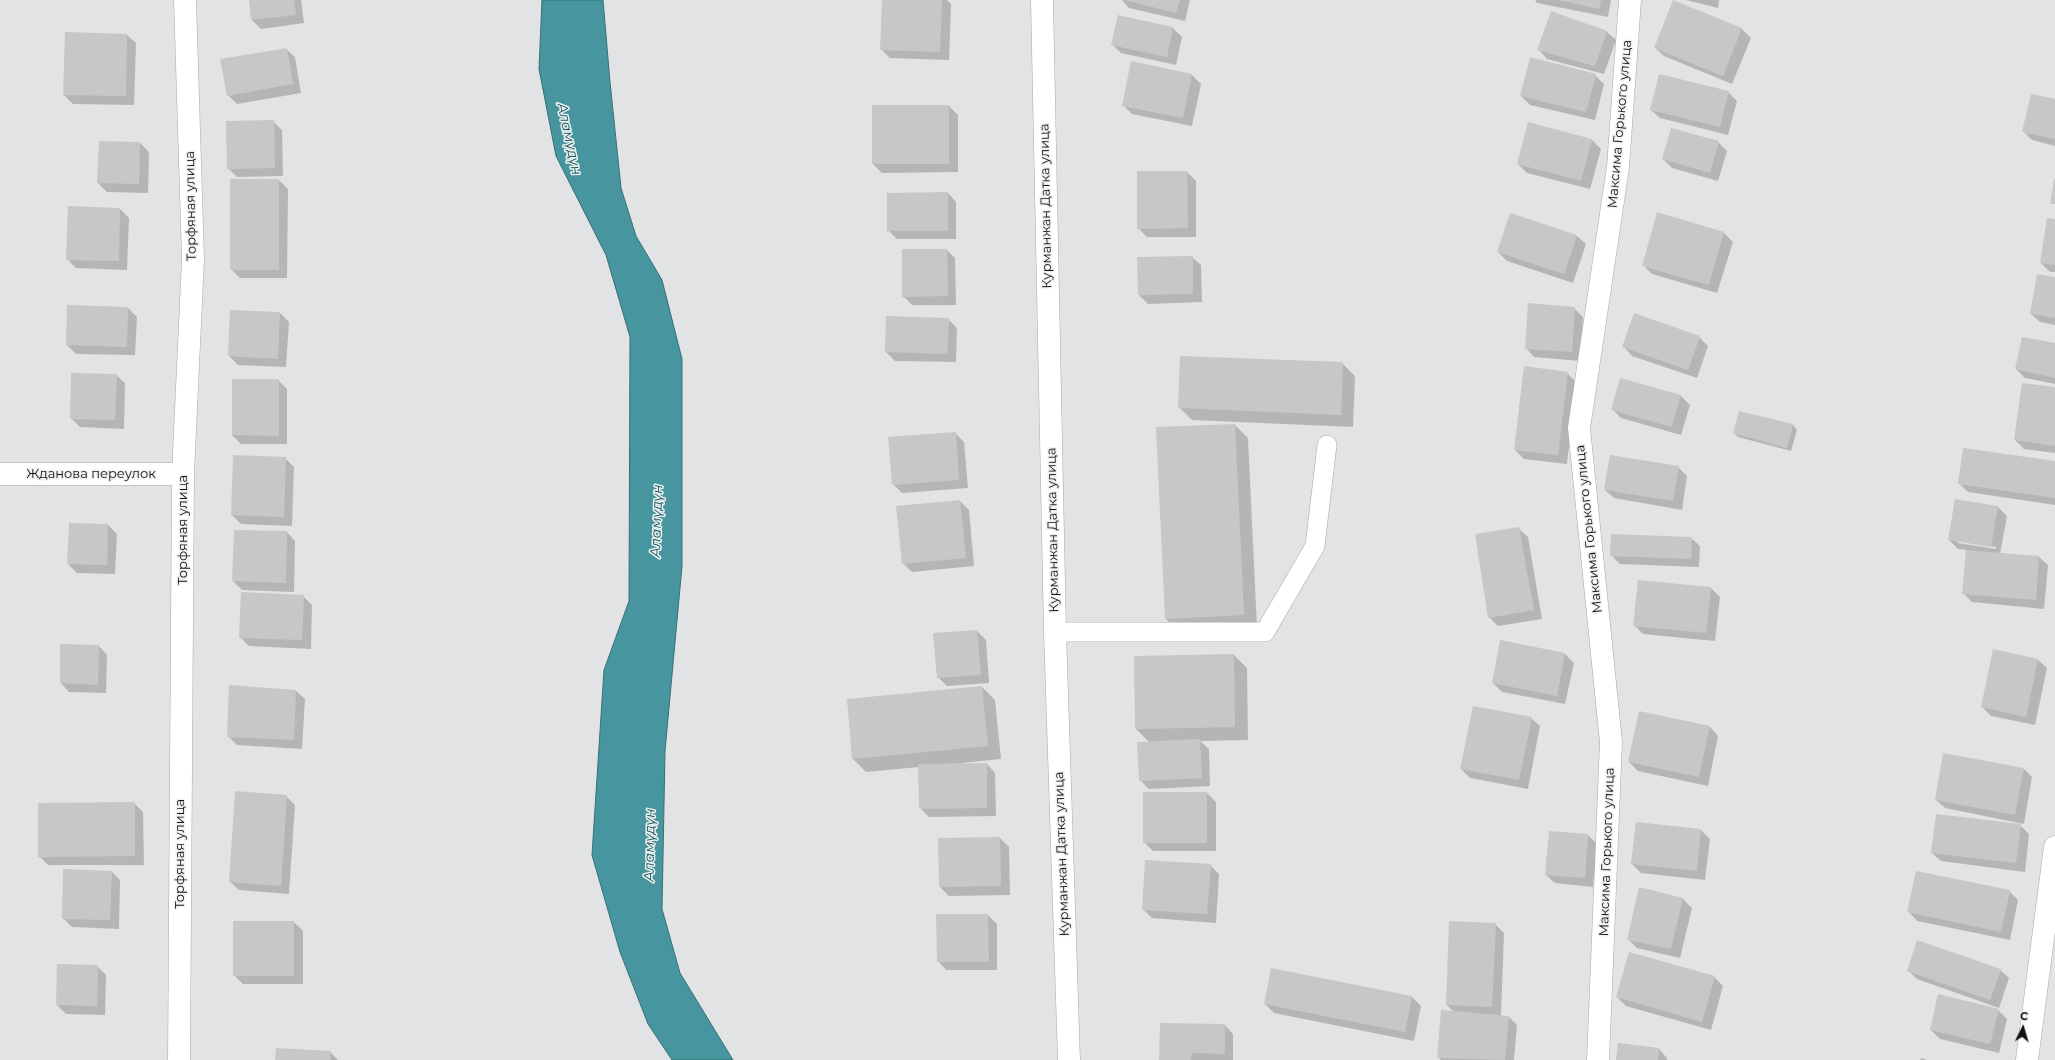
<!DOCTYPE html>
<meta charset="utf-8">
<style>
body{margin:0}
#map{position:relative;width:2055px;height:1060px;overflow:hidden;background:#e2e3e4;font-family:Montserrat,sans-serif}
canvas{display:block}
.north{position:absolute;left:2003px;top:1008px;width:40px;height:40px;-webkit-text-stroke:3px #eff0f1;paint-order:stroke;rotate:5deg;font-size:11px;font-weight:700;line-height:16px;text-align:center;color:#121313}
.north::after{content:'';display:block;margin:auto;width:14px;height:18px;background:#121313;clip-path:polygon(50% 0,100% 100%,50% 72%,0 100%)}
</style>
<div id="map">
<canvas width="2055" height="1060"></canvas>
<div class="north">С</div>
</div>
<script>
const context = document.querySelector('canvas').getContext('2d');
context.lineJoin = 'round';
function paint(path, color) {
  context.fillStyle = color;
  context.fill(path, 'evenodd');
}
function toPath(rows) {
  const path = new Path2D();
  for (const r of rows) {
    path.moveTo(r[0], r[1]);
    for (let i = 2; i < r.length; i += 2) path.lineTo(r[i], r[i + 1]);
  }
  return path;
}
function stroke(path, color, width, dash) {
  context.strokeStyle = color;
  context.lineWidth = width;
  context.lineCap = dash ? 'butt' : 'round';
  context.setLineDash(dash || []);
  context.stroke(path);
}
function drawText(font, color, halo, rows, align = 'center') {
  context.font = font + ' Montserrat,sans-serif';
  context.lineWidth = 3;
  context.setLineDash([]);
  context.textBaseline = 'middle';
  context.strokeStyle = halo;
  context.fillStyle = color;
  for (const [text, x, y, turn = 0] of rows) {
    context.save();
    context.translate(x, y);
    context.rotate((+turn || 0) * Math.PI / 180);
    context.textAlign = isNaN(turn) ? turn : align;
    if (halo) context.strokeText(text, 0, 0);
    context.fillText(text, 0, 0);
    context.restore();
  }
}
const water = toPath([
 [542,0,603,0,610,82,621,188,636,236,662,280,682,359,682,566,665,751,662,909,680,973,733,1060,672,1060,648,1024,620,952,592,855,604,670,629,601,630,337,606,255,556,156,539,69,542,0]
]);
const shadow = toPath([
 [250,0,301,0,304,23,261,29,252,20],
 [883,0,947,0,951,4,949,60,890,58,881,49],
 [1122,0,1190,0,1185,21,1129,8],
 [1535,0,1611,0,1608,17,1537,3],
 [1686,0,1719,0,1718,8],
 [1673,2,1742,29,1751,38,1732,84,1664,56,1655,48],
 [1552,13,1607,32,1616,40,1604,74,1547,59,1539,50],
 [1118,16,1173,28,1182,37,1176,65,1121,53,1112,44],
 [66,33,127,35,136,43,134,105,73,104,64,95],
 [286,49,295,57,301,93,237,104,228,95],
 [1192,75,1201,84,1192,126,1132,114,1123,105],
 [1595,75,1604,84,1595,120,1530,105,1521,96],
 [1728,92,1737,101,1728,135,1660,118,1651,110],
 [2055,100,2055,146,2032,140,2023,131],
 [949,106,958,115,958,172,882,173,873,164],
 [273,121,282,130,283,176,237,177,228,168],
 [1592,140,1601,149,1590,189,1527,173,1518,164],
 [100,142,140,143,149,152,148,193,107,192,98,183],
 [1718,142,1727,151,1718,181,1672,168,1663,159],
 [1187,172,1196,181,1196,237,1147,237,1138,228],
 [279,180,288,189,287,278,240,278,231,269],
 [948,193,956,202,956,239,897,239,888,230],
 [120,209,129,218,127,270,76,268,67,259],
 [2055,220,2055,272,2050,272,2041,263],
 [1724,233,1733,242,1717,293,1652,274,1643,265],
 [1577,236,1586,244,1573,283,1507,261,1498,252],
 [947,250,955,258,956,305,912,305,903,296],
 [1192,257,1201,265,1202,302,1148,304,1139,295],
 [2055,278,2055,325,2040,322,2031,314],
 [128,308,137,317,135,355,76,354,67,345],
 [1574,308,1583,317,1580,361,1534,357,1526,348],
 [280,313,289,322,286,367,238,365,229,356],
 [948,319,957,328,956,362,895,361,886,352],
 [1699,337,1708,346,1697,378,1632,356,1624,347],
 [2055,344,2055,384,2025,378,2016,369],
 [1342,363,1355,376,1353,427,1192,420,1179,407],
 [1567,373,1576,382,1567,464,1524,459,1515,450],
 [116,375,125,383,124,429,80,427,71,418],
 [1620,379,1681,396,1690,405,1681,435,1621,418,1612,409],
 [278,380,287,389,287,444,241,444,232,435],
 [2055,388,2055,453,2024,449,2015,440],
 [1739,412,1793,425,1797,430,1791,451,1738,437,1734,433],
 [1235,425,1248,438,1257,628,1179,632,1166,619],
 [955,433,964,442,968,488,902,493,893,484],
 [285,458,294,467,292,526,241,524,232,515],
 [2055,462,2055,505,1968,492,1959,483],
 [1678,467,1687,476,1682,510,1614,498,1605,490],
 [1955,500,1998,507,2007,516,2000,554,2039,557,2048,565,2044,609,1972,602,1963,593,1967,550,1958,549,1949,540],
 [1958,541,1996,547,1996,549,1958,543],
 [960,501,969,510,974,566,912,572,903,563],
 [108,525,117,534,115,574,77,573,68,564],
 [1519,529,1528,537,1542,619,1498,626,1489,617],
 [235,531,287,532,295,541,294,592,242,590,233,581],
 [1691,538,1700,546,1699,567,1620,564,1611,555],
 [1711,588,1720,597,1715,641,1643,634,1634,625],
 [303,596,312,605,311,649,249,646,240,637],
 [977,631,986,640,989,683,947,686,938,677,934,634],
 [1501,641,1565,654,1574,663,1565,704,1502,692,1493,683],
 [99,646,107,655,106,693,69,692,61,683],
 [1994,650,2038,660,2047,668,2035,725,1991,716,1982,707],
 [1234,655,1247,668,1248,740,1200,741,1209,749,1210,786,1149,789,1140,780,1150,743,1136,729,1135,657],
 [230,687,296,691,305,699,302,749,237,745,228,736],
 [982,687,995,700,1001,759,962,763,962,764,987,764,995,773,996,816,929,817,920,808,919,767,866,772,853,759],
 [1531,718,1540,726,1528,789,1470,778,1461,769],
 [1710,727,1718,736,1708,786,1638,771,1629,762],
 [2023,768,2032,777,2024,824,1945,808,1936,800],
 [1207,793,1216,802,1216,851,1153,851,1144,842],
 [286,796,295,805,289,894,239,890,230,882],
 [134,803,143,812,144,865,48,865,39,856],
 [1636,823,1701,830,1710,839,1705,880,1641,873,1632,864],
 [2020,825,2029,834,2025,872,1941,861,1932,853],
 [1588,835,1597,844,1593,887,1555,883,1546,875],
 [1000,838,1009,847,1010,895,949,896,940,887],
 [1210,865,1219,874,1216,923,1152,918,1143,909],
 [112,872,120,880,119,929,72,927,63,918],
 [2009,891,2018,900,2010,940,1917,921,1909,912],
 [1683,899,1692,908,1680,958,1637,948,1628,939],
 [988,915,997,924,997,970,946,970,938,961],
 [294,922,303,931,303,984,243,984,234,975],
 [1495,924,1504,933,1501,1016,1508,1016,1517,1025,1514,1060,1441,1060,1438,1057,1454,1012,1447,1005],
 [97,966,106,975,105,1015,66,1014,57,1005],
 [1272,969,1412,997,1421,1006,1414,1041,1274,1013,1265,1004],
 [1908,970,2000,970,2009,978,1999,1008,1917,979],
 [1714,977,1723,986,1711,1030,1626,1006,1617,997],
 [1998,1010,2007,1019,1999,1053,1940,1039,1931,1030],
 [1225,1025,1233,1034,1233,1060,1160,1060],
 [1659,1049,1667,1058,1667,1060,1617,1060],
 [330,1052,338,1060,276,1060],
 [1921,1058,1927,1060,1920,1060]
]);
const building = toPath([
 [249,0,294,0,296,15,251,20],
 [882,0,942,0,940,52,880,50],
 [1125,0,1180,0,1176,13],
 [1559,0,1601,0,1599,9],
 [1673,0,1742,28,1723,76,1654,48],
 [1551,11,1607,31,1595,66,1537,50],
 [1118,15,1173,27,1167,57,1111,45],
 [65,32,127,34,126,96,63,95],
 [287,48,293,84,227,96,220,59],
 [1530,57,1596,74,1586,112,1520,96],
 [1131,61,1192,74,1183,118,1122,106],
 [1659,74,1729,91,1720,127,1650,110],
 [2031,94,2055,99,2055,139,2022,132],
 [872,105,949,105,949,164,872,164],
 [274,120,275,168,227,169,226,121],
 [1528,122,1592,139,1581,181,1517,164],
 [1671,128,1719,141,1710,173,1662,159],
 [99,141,140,142,139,184,97,183],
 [1137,171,1187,171,1188,228,1137,229],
 [230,179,279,179,279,270,230,270],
 [2054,179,2055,179,2055,204,2050,204],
 [948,192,948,231,887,231,887,193],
 [68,206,120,208,119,261,66,260],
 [1657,212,1724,232,1709,285,1642,266],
 [1510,213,1577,235,1564,274,1497,252],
 [2047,218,2055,219,2055,265,2040,263],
 [902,249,947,249,948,296,902,297],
 [1193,256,1193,294,1138,295,1137,257],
 [2037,274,2055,277,2055,318,2030,314],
 [1528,303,1575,307,1572,352,1525,349],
 [67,305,128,307,127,347,66,345],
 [230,310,280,312,278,359,228,356],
 [1634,313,1700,336,1688,370,1622,347],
 [886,316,949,318,947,354,885,352],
 [2022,337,2055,343,2055,378,2015,369],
 [1180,356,1343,362,1341,415,1178,408],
 [1524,366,1568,372,1558,455,1514,450],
 [71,373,117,374,115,420,70,419],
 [1620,378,1681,395,1672,427,1611,410],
 [232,379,279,379,279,436,232,435],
 [2022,383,2055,387,2055,446,2014,440],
 [1739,411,1793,424,1787,448,1733,433],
 [1235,424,1244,615,1165,619,1156,427],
 [956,432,959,480,892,485,888,437],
 [1963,448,2055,461,2055,498,1958,484],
 [233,455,286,457,284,517,231,515],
 [1610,455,1679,466,1673,501,1604,490],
 [1955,499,1998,506,1991,547,1948,540],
 [960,500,966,558,902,564,896,506],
 [69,523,108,524,107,565,67,564],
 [1519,527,1534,610,1488,618,1475,534],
 [234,530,287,531,286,583,232,581],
 [1611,534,1692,537,1691,559,1610,556],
 [1966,550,2039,556,2036,600,1962,594],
 [1638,580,1711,587,1706,633,1633,626],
 [241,592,304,595,302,640,239,638],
 [977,630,981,675,937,678,933,633],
 [1500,640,1565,653,1557,696,1492,683],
 [60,644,99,645,98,685,60,683],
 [1993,649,2038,659,2026,717,1981,707],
 [1234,654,1235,727,1135,729,1134,656],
 [229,685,296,690,294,740,227,737],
 [982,686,988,746,852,759,847,699],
 [1473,706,1532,717,1519,780,1460,769],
 [1639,711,1710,726,1699,777,1628,762],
 [1200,739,1202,778,1139,781,1137,742],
 [1943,753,2024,768,2015,815,1935,800],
 [987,763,987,808,919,809,918,764],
 [235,791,287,795,281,886,229,882],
 [1143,792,1207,792,1207,843,1143,843],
 [135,802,135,856,38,857,38,803],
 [1936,814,2021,824,2016,863,1931,853],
 [1636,822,1701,829,1697,871,1631,864],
 [1549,831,1588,834,1585,878,1545,875],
 [1000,837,1001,886,939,887,938,838],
 [1145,860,1211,864,1207,914,1142,910],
 [63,869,112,871,110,920,62,919],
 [1916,871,2010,890,2001,932,1907,912],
 [1639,887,1683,898,1671,949,1627,940],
 [936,914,988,914,989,962,937,962],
 [233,921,294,921,294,976,233,976],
 [1449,921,1496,923,1492,1007,1446,1005],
 [1917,940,2001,969,1990,1000,1907,971],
 [1629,952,1715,976,1702,1022,1616,997],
 [57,964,98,965,97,1006,56,1005],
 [1271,968,1412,996,1405,1032,1264,1004],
 [1938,994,1999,1009,1990,1044,1930,1030],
 [1441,1010,1509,1016,1505,1060,1437,1058],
 [1160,1023,1225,1024,1225,1054,1192,1053,1191,1060,1159,1060],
 [1618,1043,1659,1048,1658,1060,1616,1060],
 [276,1048,331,1051,330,1060,275,1060]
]);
const lane = toPath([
 [1055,632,1265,632,1315,546,1327,445]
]);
const street = toPath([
 [0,474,183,474],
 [179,1060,183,474,193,259,185,0],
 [1598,1060,1611,742,1579,428,1618,167,1630,0],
 [2027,1060,2055,847]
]);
const primary = toPath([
 [1042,0,1055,632,1069,1060]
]);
const streetNames = [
 ["Максима Горького улица",1620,124,-85],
 ["Торфяная улица",191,206,-91],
 ["Курманжан Датка улица",1046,206,-91],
 ["Жданова переулок",91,474],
 ["Максима Горького улица",1589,529,-96],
 ["Торфяная улица",183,530,-90],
 ["Курманжан Датка улица",1053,530,-91],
 ["Максима Горького улица",1607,852,-88],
 ["Торфяная улица",180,854,-90],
 ["Курманжан Датка улица",1062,854,-92]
];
const waterNames = [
 ["Аламүдүн",569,139,78],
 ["Аламүдүн",657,521,-88],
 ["Аламүдүн",650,845,-89]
];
paint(water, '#47969f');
stroke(water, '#376f75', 1);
paint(shadow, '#0003');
paint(building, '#c7c7c9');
stroke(lane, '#a7a8a9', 20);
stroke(street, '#a7a8a9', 23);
stroke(primary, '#a7a8a9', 23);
stroke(lane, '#fff', 19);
stroke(street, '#fff', 22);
stroke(primary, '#fff', 22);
drawText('13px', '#121313', '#eff0f1', streetNames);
drawText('italic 14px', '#11555d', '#eff0f1', waterNames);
</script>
